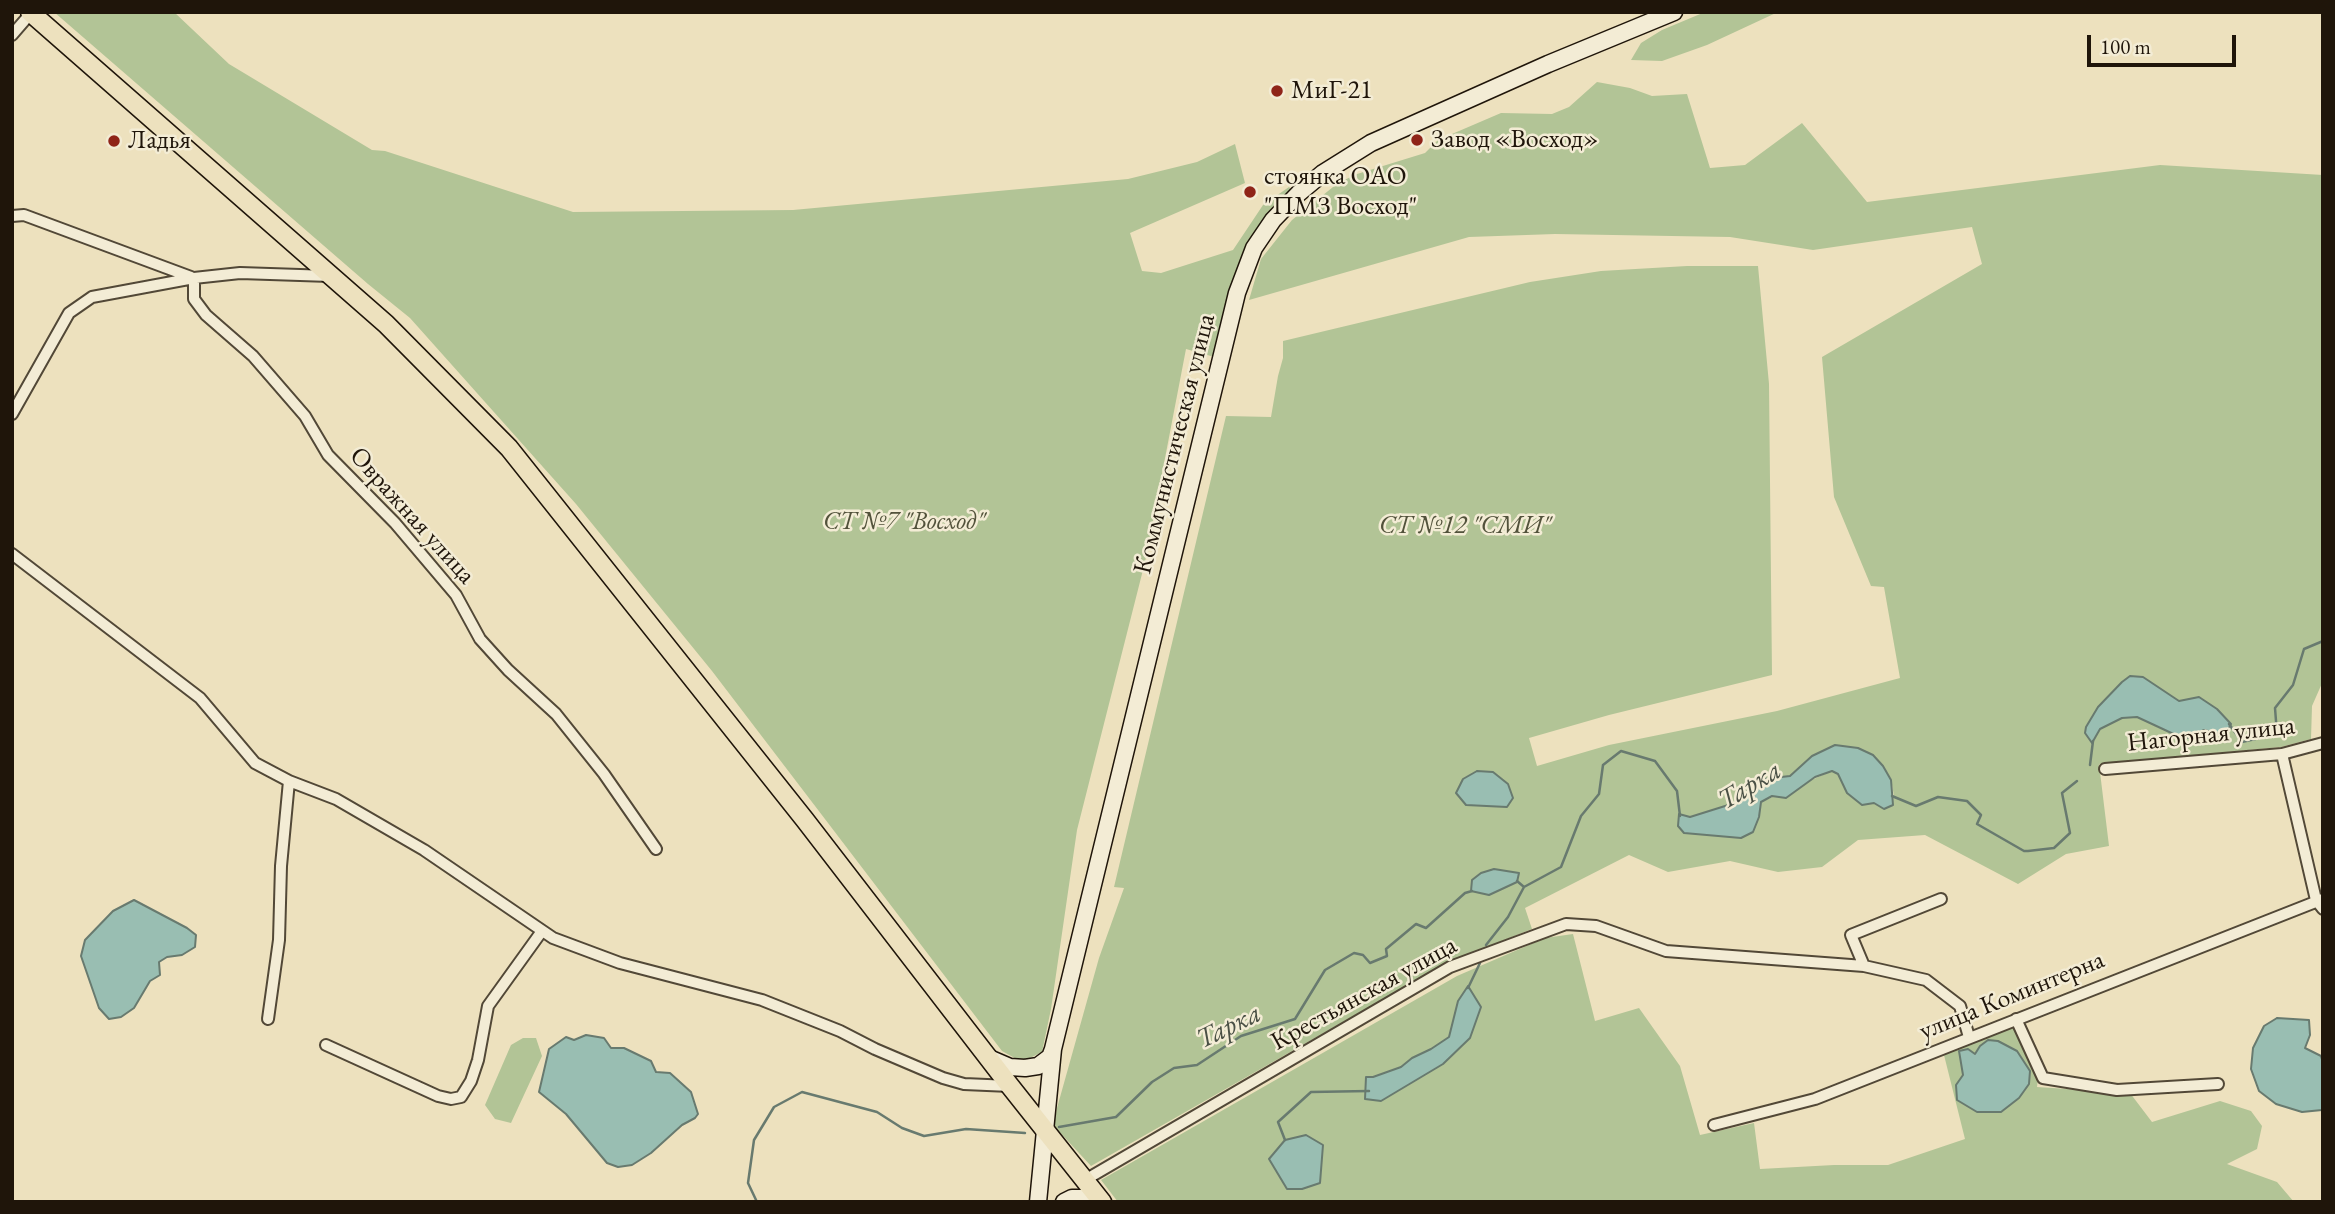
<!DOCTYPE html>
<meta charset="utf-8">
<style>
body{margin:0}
#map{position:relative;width:2335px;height:1214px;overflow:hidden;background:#ede1be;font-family:"EB Garamond",serif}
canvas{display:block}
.frame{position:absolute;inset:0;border:14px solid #1f150a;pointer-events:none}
.scale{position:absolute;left:2087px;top:35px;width:149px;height:32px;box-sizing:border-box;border:4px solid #1f150a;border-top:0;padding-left:9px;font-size:21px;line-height:24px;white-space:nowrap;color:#1f150a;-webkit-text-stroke:5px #f3ecd5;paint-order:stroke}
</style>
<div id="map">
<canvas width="2335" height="1214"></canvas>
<div class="frame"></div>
<div class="scale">100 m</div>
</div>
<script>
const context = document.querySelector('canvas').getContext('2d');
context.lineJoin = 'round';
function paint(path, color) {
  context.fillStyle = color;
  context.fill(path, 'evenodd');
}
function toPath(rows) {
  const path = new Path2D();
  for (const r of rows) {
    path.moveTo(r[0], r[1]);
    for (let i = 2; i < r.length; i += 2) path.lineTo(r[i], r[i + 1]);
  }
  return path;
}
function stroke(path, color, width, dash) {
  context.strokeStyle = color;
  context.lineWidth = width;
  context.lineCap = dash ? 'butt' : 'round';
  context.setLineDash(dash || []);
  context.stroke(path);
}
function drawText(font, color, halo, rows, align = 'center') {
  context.font = font + ' "EB Garamond",serif';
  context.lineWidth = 5;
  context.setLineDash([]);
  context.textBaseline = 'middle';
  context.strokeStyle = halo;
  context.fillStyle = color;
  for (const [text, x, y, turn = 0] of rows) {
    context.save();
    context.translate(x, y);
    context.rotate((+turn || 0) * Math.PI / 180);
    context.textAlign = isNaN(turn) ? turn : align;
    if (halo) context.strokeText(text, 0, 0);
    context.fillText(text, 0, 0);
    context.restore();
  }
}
const green = toPath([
 [54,12,174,12,229,64,372,150,385,151,573,212,793,210,1128,179,1197,162,1235,144,1245,183,1130,233,1142,271,1161,273,1233,250,1263,205,1289,187,1292,190,1259,233,1218,358,1186,349,1145,562,1077,830,1051,1009,1042,1052,1022,1062,1002,1051,712,671,576,504,410,318,368,284],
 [1705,12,1778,12,1707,45,1662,61,1631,60,1641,43,1662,30],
 [1597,82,1630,88,1652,96,1687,94,1710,168,1745,165,1802,123,1867,202,2160,165,2323,175,2323,681,2312,706,2311,739,2281,747,2099,764,2109,846,2066,854,2018,884,1925,835,1858,840,1822,867,1778,872,1730,861,1668,872,1629,855,1525,908,1532,929,1446,963,1091,1166,1054,1126,1057,1108,1099,958,1124,888,1114,887,1226,416,1271,417,1278,376,1283,358,1283,341,1530,282,1601,271,1687,266,1758,266,1769,384,1772,675,1609,715,1529,738,1537,766,1609,745,1777,711,1900,678,1884,587,1871,586,1834,497,1822,357,1982,264,1972,227,1813,250,1730,237,1555,234,1469,237,1249,300,1261,259,1292,220,1338,183,1357,174,1425,153,1438,140,1501,113,1552,114,1569,107],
 [2143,677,2179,701,2199,697,2217,709,2222,715,2222,734,2204,730,2180,736,2137,717,2122,718,2100,729,2115,690,2122,682],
 [1883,766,1891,779,1894,796,1847,793,1838,774,1832,771,1761,802,1759,817,1741,838,1684,833,1679,815,1690,817,1741,801,1746,792,1779,778,1791,776,1795,772],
 [1477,771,1507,807,1466,805,1456,794,1463,779],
 [1573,934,1595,1021,1639,1008,1680,1066,1700,1135,1754,1123,1760,1169,1834,1165,1888,1165,1965,1139,1944,1055,2014,1026,2038,1079,2037,1087,2130,1093,2152,1122,2220,1101,2251,1111,2262,1126,2257,1149,2227,1164,2277,1182,2294,1202,1118,1202,1101,1180,1457,976,1545,938],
 [1469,987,1470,1038,1443,1064,1381,1101,1373,1077,1402,1067,1412,1058,1431,1049,1449,1037,1458,1001],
 [523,1038,536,1038,542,1056,511,1123,495,1119,485,1105,511,1045]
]);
const water = toPath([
 [2130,676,2143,677,2179,701,2199,697,2217,709,2231,724,2228,730,2221,734,2204,730,2189,738,2180,737,2137,717,2122,718,2100,729,2092,743,2085,733,2086,727,2098,707,2122,682,2130,676],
 [1835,745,1858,748,1873,755,1883,766,1891,780,1893,805,1884,809,1874,803,1862,805,1847,793,1838,774,1832,771,1815,777,1786,798,1772,796,1761,802,1759,817,1753,832,1741,838,1684,833,1678,826,1679,814,1690,817,1741,801,1746,792,1764,779,1790,776,1812,756,1835,745],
 [1477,771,1493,772,1508,784,1513,798,1507,807,1466,805,1456,793,1463,779,1477,771],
 [1494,869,1519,873,1517,882,1489,895,1471,891,1472,880,1481,873,1494,869],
 [134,900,187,928,196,935,195,947,182,955,167,957,159,962,160,975,150,981,134,1008,121,1017,109,1019,99,1008,81,956,85,940,113,911,134,900],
 [1468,986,1481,1007,1470,1038,1443,1064,1381,1101,1365,1099,1366,1077,1373,1077,1401,1067,1412,1058,1431,1049,1449,1037,1458,1001,1468,986],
 [2277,1018,2309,1020,2310,1035,2305,1048,2321,1056,2323,1063,2322,1110,2302,1112,2276,1104,2259,1091,2251,1069,2253,1048,2264,1026,2277,1018],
 [586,1035,604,1038,611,1048,624,1048,651,1061,656,1072,670,1073,691,1092,698,1114,695,1118,682,1125,651,1153,632,1165,618,1167,607,1163,566,1114,539,1092,549,1049,566,1037,574,1040,586,1035],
 [1988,1040,1998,1041,2017,1051,2030,1071,2029,1084,2019,1098,2001,1112,1977,1112,1957,1100,1956,1085,1963,1075,1959,1051,1968,1049,1975,1054,1980,1046,1988,1040],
 [1306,1135,1323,1145,1320,1183,1302,1189,1287,1189,1269,1159,1285,1140,1306,1135]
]);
const stream = toPath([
 [2229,724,2242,742,2277,734,2275,708,2293,685,2304,649,2323,641],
 [2090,765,2093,741],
 [1892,796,1916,806,1938,797,1967,801,1981,815,1977,824,2024,851,2028,851,2054,848,2070,833,2062,793,2077,781],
 [1517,881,1524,887,1561,867,1581,816,1599,794,1603,765,1621,751,1655,761,1677,791,1680,816],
 [1486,945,1508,917,1524,887],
 [1468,988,1480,963],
 [1059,1127,1116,1117,1152,1082,1174,1068,1197,1065,1241,1036,1295,1019,1325,970,1354,953,1363,955,1370,963,1387,956,1386,949,1416,924,1426,928,1465,893,1472,891],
 [1285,1140,1278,1122,1311,1092,1369,1091],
 [757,1202,748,1183,754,1140,774,1107,802,1092,877,1112,902,1128,924,1136,966,1129,1025,1133]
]);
const minor = toPath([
 [12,35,31,13],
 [12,216,24,215,191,277],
 [194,278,194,299,206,315,253,356,305,416,328,455,395,523,456,595,480,639,508,670,556,714,604,774,656,849],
 [12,414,69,313,92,297,194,278,240,273,330,276],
 [12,554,200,698,255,763,289,781,336,799,424,850,553,938,620,963,762,1000,840,1031,875,1049,943,1078,964,1084,1010,1086],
 [2282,754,2316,900,2323,909],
 [2105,769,2282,754,2323,743],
 [1864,966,1851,935,1941,899],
 [268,1019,279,940,281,866,289,781],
 [2016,1019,2043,1078,2117,1090,2218,1084],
 [326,1045,438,1096,451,1099,461,1097,471,1081,478,1060,488,1006,542,931],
 [1714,1125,1815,1099,2323,899],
 [1085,1180,1450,967,1566,924,1596,926,1666,951,1864,966,1926,980,1960,1006,1969,1037]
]);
const secondary = toPath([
 [989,1058,1010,1067,1025,1068,1038,1066,1050,1057,1053,1049],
 [1038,1202,1053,1049,1237,293,1254,248,1273,220,1299,193,1323,173,1371,143,1548,64,1674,12],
 [1064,1202,1072,1198,1090,1198,1097,1202]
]);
const primary = toPath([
 [30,12,386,324,509,448,805,820,1010,1086,1102,1202]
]);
const markers = [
 [1277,91,7,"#8f2418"],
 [1417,140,7,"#8f2418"],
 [114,141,7,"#8f2418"],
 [1250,192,7,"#8f2418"]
];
const poiNames = [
 ["МиГ-21",1291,91],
 ["Завод «Восход»",1431,140],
 ["Ладья",128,141],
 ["стоянка ОАО",1264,177],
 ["\"ПМЗ Восход\"",1264,207]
];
const streetNames = [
 ["Коммунистическая улица",1175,444,-76],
 ["Овражная улица",412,516,48],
 ["Нагорная улица",2211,735,-6],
 ["Крестьянская улица",1364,994,-29],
 ["улица Коминтерна",2012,996,-22]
];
const parkNames = [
 ["СТ №7 \"Восход\"",904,522],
 ["СТ №12 \"СМИ\"",1465,526]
];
const waterNames = [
 ["Тарка",1750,786,-31],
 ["Тарка",1229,1027,-26]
];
paint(green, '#b2c496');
paint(water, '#99beb2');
stroke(water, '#687a6f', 2);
stroke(stream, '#687a6f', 2.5);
stroke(minor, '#524837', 14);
stroke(secondary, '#1f150a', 19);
stroke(primary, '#1f150a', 21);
stroke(minor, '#f3ecd5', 10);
stroke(secondary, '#f3ecd5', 16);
stroke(primary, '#ede1be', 18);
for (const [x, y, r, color] of markers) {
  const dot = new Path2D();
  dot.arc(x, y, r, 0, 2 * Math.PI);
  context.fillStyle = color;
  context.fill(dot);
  stroke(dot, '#f3ecd5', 2.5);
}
drawText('26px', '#1f150a', '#f3ecd5', poiNames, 'left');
drawText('26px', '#1f150a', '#f3ecd5', streetNames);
drawText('italic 26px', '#52523b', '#f3ecd5', parkNames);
drawText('italic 28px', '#4a5045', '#f3ecd5', waterNames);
</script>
